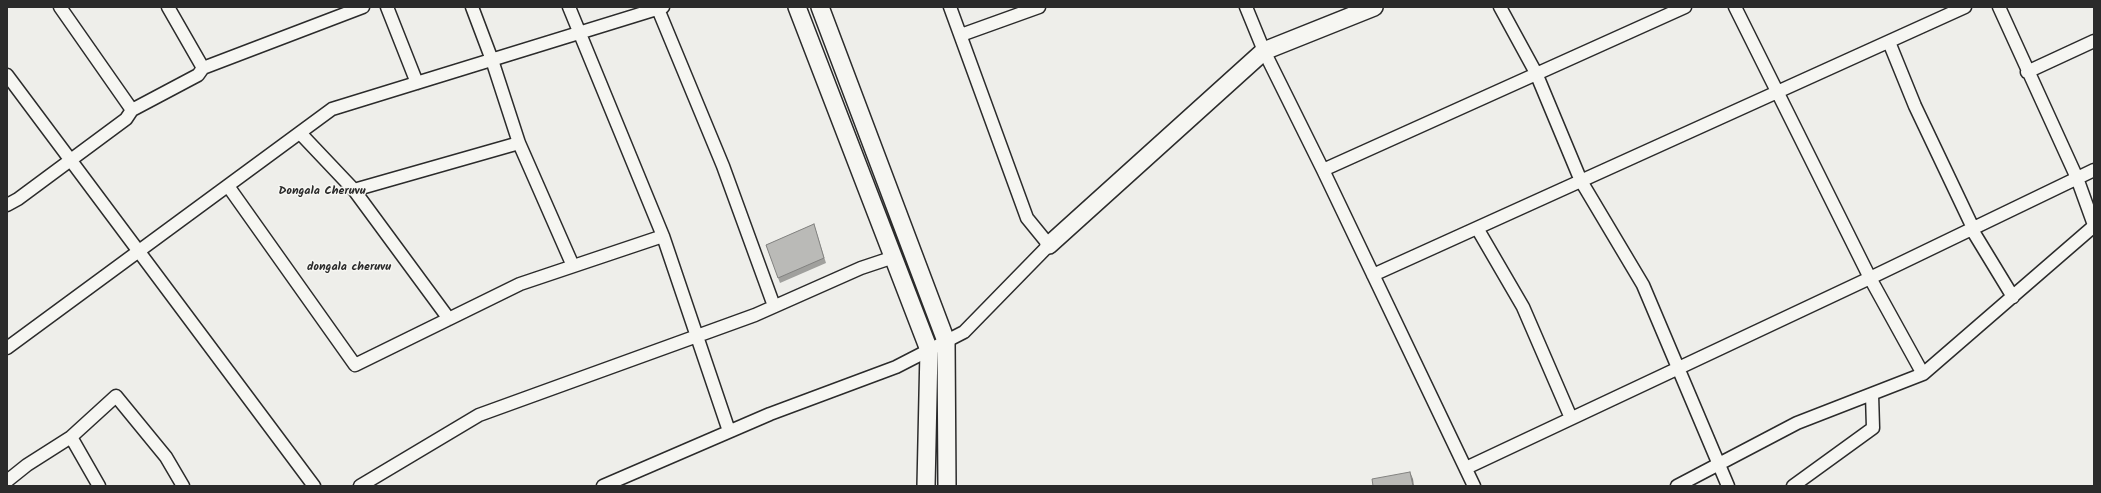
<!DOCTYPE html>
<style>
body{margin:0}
#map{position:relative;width:2101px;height:493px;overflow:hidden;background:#eeeeea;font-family:Kalam,sans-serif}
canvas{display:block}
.frame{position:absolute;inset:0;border:8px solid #2b2b2b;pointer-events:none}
</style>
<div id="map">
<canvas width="2101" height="493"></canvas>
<div class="frame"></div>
</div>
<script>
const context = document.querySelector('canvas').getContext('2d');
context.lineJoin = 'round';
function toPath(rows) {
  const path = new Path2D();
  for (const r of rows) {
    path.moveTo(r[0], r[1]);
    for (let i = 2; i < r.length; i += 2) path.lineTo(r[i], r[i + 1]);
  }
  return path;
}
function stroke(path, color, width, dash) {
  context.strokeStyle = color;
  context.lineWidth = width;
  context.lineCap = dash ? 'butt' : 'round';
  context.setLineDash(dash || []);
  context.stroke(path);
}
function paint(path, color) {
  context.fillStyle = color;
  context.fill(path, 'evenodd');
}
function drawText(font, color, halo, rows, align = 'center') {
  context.font = font + ' Kalam,sans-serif';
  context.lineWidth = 3;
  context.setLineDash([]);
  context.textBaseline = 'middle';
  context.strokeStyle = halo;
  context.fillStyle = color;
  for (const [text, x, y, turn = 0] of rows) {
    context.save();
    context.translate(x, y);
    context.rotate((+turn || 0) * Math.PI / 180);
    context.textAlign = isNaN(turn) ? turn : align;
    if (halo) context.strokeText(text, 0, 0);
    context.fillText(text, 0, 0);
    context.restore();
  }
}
const street = toPath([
 [60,7,132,110],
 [168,7,203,68],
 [387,7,417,83],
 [472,7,492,60,519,143,573,266],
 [1246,7,1264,51,1323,170,1474,486],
 [1500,7,1536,73,1581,181,1643,285,1728,486],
 [1735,7,1870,278,1923,374],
 [1999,7,2077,178,2094,225],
 [658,9,723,166,774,306],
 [961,35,1039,7],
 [1889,42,1915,106,1973,228,1971,228,2013,297],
 [2027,72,2094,41],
 [7,75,314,486],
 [300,133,354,190],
 [1323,170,1685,7],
 [228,186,355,365,520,284,663,236,569,7],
 [7,205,18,199,126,119,132,110,198,75,203,68,363,7],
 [1477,228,1523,307,1571,418],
 [663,236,729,431],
 [1373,275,1965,7],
 [449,319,354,190,519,143],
 [7,348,332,109,663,7],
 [71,437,99,486],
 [1466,468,1870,278,2094,170],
 [7,481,27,465,71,437,116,396,166,457,183,486],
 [360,486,479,415,755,315,861,268,894,257],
 [603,486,770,414,896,367,964,332,1049,245,1027,218,950,7],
 [1677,486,1797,423,1923,374,2094,226],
 [1793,486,1873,428,1872,394]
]);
const secondary = toPath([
 [797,7,929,350,926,486],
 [820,7,946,341,947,486],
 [1049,245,1264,51,1374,7]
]);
const wall = toPath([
 [814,224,826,263,780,283,766,245]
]);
const shadedWall = toPath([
 [1410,472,1413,479,1414,486,1413,486]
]);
const building = toPath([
 [814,224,824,258,778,278,766,245,814,224],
 [1410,472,1413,486,1373,486,1372,479,1410,472]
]);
const neighbourhoodNames = [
 ["Dongala Cheruvu",322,192],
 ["dongala cheruvu",349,268]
];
stroke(street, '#2b2b2b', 15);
stroke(secondary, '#2b2b2b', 20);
stroke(street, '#f6f6f2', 12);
stroke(secondary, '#f6f6f2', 17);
paint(wall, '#a0a09d');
paint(shadedWall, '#828280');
paint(building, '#babab7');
stroke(building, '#828280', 1);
drawText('bold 12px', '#2b2b2b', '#f6f6f2', neighbourhoodNames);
</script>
